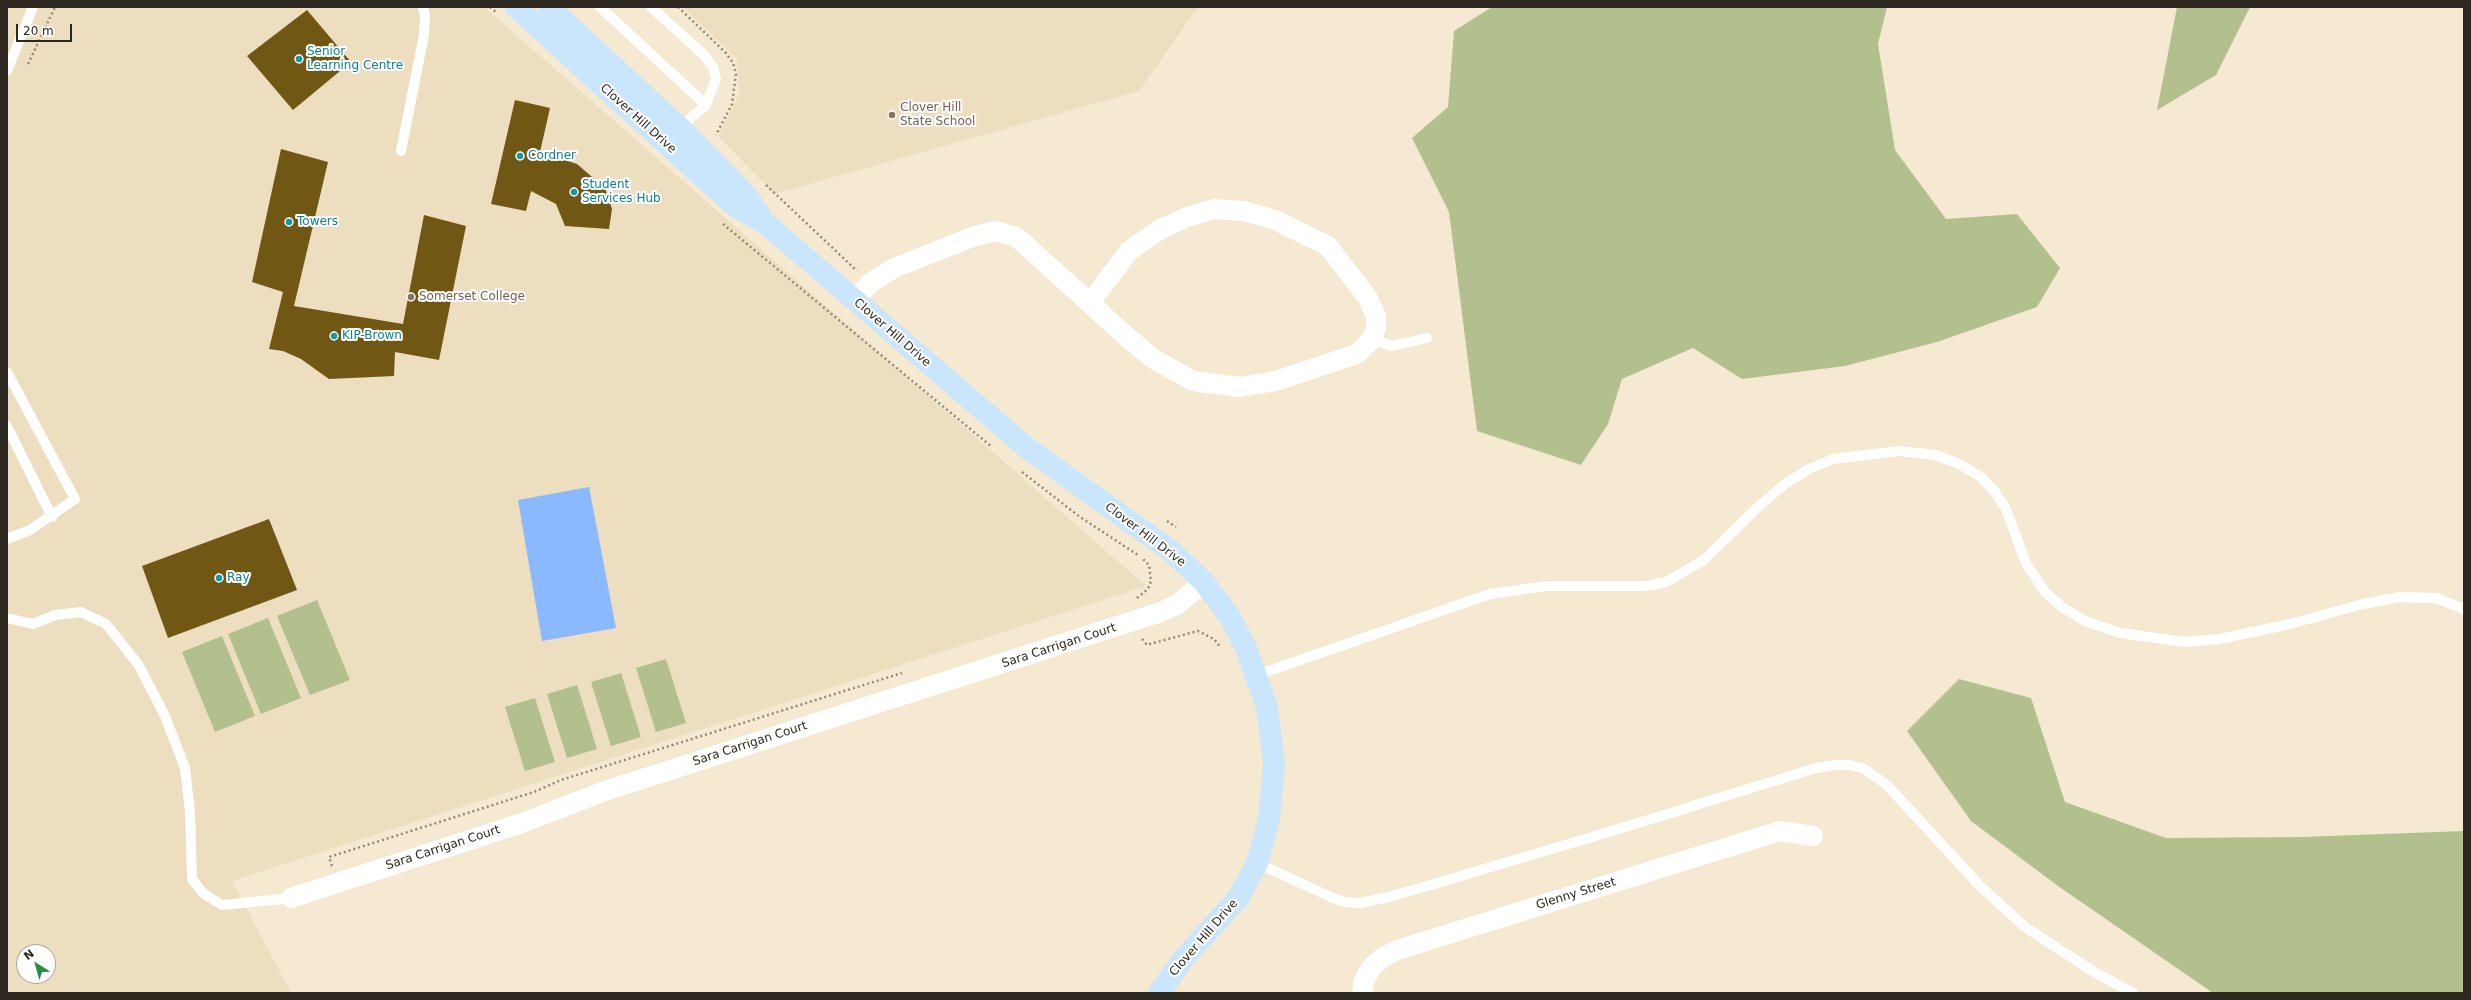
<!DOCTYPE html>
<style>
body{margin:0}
#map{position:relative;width:2471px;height:1000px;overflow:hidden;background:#f5e9d1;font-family:"DejaVu Sans",sans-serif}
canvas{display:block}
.frame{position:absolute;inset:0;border:8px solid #2d281f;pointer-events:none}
.north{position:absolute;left:16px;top:944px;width:40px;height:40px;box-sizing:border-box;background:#fff;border:1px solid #aba9a5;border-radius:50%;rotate:323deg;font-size:11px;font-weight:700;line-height:16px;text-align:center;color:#2d281f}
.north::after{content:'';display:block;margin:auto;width:14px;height:18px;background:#258e45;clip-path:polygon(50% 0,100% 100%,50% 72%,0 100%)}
.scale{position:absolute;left:16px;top:24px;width:56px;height:18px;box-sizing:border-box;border:2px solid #2d281f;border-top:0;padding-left:5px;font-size:12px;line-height:14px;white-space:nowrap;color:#2d281f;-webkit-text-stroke:3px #fff;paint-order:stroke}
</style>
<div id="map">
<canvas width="2471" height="1000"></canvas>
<div class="frame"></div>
<div class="north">N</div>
<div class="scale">20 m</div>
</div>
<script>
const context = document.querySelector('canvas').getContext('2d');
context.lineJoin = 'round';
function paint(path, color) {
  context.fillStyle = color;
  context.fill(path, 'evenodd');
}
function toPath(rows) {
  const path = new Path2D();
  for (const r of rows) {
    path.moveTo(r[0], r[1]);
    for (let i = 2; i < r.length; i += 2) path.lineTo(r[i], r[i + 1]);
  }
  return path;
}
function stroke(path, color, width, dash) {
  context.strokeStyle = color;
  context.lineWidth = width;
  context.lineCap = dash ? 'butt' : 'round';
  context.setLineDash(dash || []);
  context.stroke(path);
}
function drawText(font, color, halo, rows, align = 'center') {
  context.font = font + ' "DejaVu Sans",sans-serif';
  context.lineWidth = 4;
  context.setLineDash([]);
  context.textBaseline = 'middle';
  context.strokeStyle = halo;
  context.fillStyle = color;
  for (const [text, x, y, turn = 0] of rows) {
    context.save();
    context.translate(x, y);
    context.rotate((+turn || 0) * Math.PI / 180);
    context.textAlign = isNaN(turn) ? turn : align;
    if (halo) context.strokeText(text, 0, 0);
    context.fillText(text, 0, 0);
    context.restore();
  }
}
const built = toPath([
 [7,7,484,7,1146,586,232,881,291,993,7,993],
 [24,952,48,952,48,976,24,976],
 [683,7,1198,7,1139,91,774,194,718,136,739,94,737,59]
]);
const green = toPath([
 [1492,7,1887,7,1878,44,1895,150,1946,219,2017,214,2060,268,2037,307,1937,342,1845,366,1742,379,1693,348,1622,379,1608,424,1581,465,1477,431,1449,212,1412,138,1448,107,1454,31],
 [2177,7,2250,7,2216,75,2157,110],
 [317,600,350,680,310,695,277,616],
 [268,618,301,698,261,714,228,634],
 [222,636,255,716,215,732,182,652],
 [666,659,686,723,656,732,636,668],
 [621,673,641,737,611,746,591,682],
 [1959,679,2031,698,2065,802,2166,838,2302,837,2464,831,2464,993,2213,993,2058,886,1971,821,1907,731],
 [577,685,597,749,567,758,547,694],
 [535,698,555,762,525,771,505,707]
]);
const water = toPath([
 [589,487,616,628,542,641,518,500]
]);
const building = toPath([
 [307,10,351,62,293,110,247,56],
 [515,100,550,108,540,152,577,164,605,188,612,209,609,229,565,226,556,204,531,191,526,211,491,204],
 [281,149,328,162,294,306,403,324,424,215,466,226,439,360,395,352,394,376,329,379,301,359,283,351,269,349,283,292,252,282],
 [269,519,297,590,168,638,142,566]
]);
const path = toPath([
 [490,7,496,12],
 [678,7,726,53,733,63,736,74,732,104,716,135],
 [28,64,55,7],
 [766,185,857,271],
 [723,224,992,447],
 [1022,472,1080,517,1138,555],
 [1167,521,1176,527],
 [1137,598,1148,589,1151,581,1149,565,1142,558],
 [1142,639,1147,645,1150,644,1198,631,1214,639,1221,648],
 [332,866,329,857,534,792,561,780,902,673]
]);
const lane = toPath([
 [600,7,706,105],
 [651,7,704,55,713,67,716,79,706,105,678,129],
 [7,71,33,7],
 [401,151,424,35,425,16,423,7],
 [1372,339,1392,346,1427,338],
 [7,372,75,499,30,530,7,539],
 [7,426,52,517],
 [7,618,33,624,55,615,81,612,106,624,138,664,165,716,185,768,190,812,192,879,203,893,222,905,291,898],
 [1257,675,1490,594,1546,586,1646,586,1666,582,1704,560,1759,506,1785,484,1809,469,1833,459,1899,451,1936,455,1959,464,1981,477,1995,492,2005,507,2026,563,2045,592,2062,607,2085,621,2120,633,2185,642,2219,639,2286,625,2363,604,2400,597,2436,598,2464,609],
 [1257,863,1333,898,1345,902,1360,903,1393,896,1609,832,1816,768,1836,765,1850,765,1863,768,1887,785,1981,887,2025,927,2094,972,2133,993]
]);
const street = toPath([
 [854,300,870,283,894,268,975,236,996,231,1013,236,1021,241,1126,336,1152,358,1193,381,1240,387,1276,381,1357,354,1372,339,1376,328,1376,316,1367,297,1328,246,1275,220,1244,211,1214,209,1187,217,1159,230,1129,251,1090,303],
 [291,898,522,823,605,791,1161,612,1178,604,1204,582],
 [1362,993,1364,981,1371,968,1382,958,1397,950,1780,831,1813,836]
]);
const secondary = toPath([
 [516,7,736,207,765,223,1027,448,1171,551,1204,582,1230,617,1246,648,1267,707,1274,763,1269,819,1257,863,1239,897,1184,958,1159,993],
 [549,7,680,128,747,196,761,217]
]);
const markers = [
 [299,59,4,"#0f9aa8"],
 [892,115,4,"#8d6e63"],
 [520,156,4,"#0f9aa8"],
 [574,192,4,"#0f9aa8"],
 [289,222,4,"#0f9aa8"],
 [411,297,4,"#8d6e63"],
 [334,336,4,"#0f9aa8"],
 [219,578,4,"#0f9aa8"]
];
const cultureNames = [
 ["Senior",307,52],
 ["Learning Centre",307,66],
 ["Cordner",528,156],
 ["Student",582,185],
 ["Services Hub",582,199],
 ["Towers",297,222],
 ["KIP-Brown",342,336],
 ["Ray",227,578]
];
const educationNames = [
 ["Clover Hill",900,108],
 ["State School",900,122],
 ["Somerset College",419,297]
];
const streetNames = [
 ["Clover Hill Drive",638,119,42],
 ["Clover Hill Drive",892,333,41],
 ["Clover Hill Drive",1145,535,37],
 ["Sara Carrigan Court",1059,646,-18],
 ["Sara Carrigan Court",750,744,-18],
 ["Sara Carrigan Court",443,848,-18],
 ["Glenny Street",1576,894,-17],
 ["Clover Hill Drive",1204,938,-49]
];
paint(built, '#eddebf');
paint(green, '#b2c08e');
paint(water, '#8bb9fd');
paint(building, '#715714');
stroke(path, '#928a79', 2.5, [2, 3]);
stroke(lane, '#fff', 10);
stroke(street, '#fff', 20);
stroke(secondary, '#cae6fc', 22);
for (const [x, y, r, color] of markers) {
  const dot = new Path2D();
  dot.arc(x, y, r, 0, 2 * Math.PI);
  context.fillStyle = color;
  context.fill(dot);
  stroke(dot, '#fff', 1.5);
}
drawText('12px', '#0d838f', '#fff', cultureNames, 'left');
drawText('12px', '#785e54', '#fff', educationNames, 'left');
drawText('12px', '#2d281f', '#fff', streetNames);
</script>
